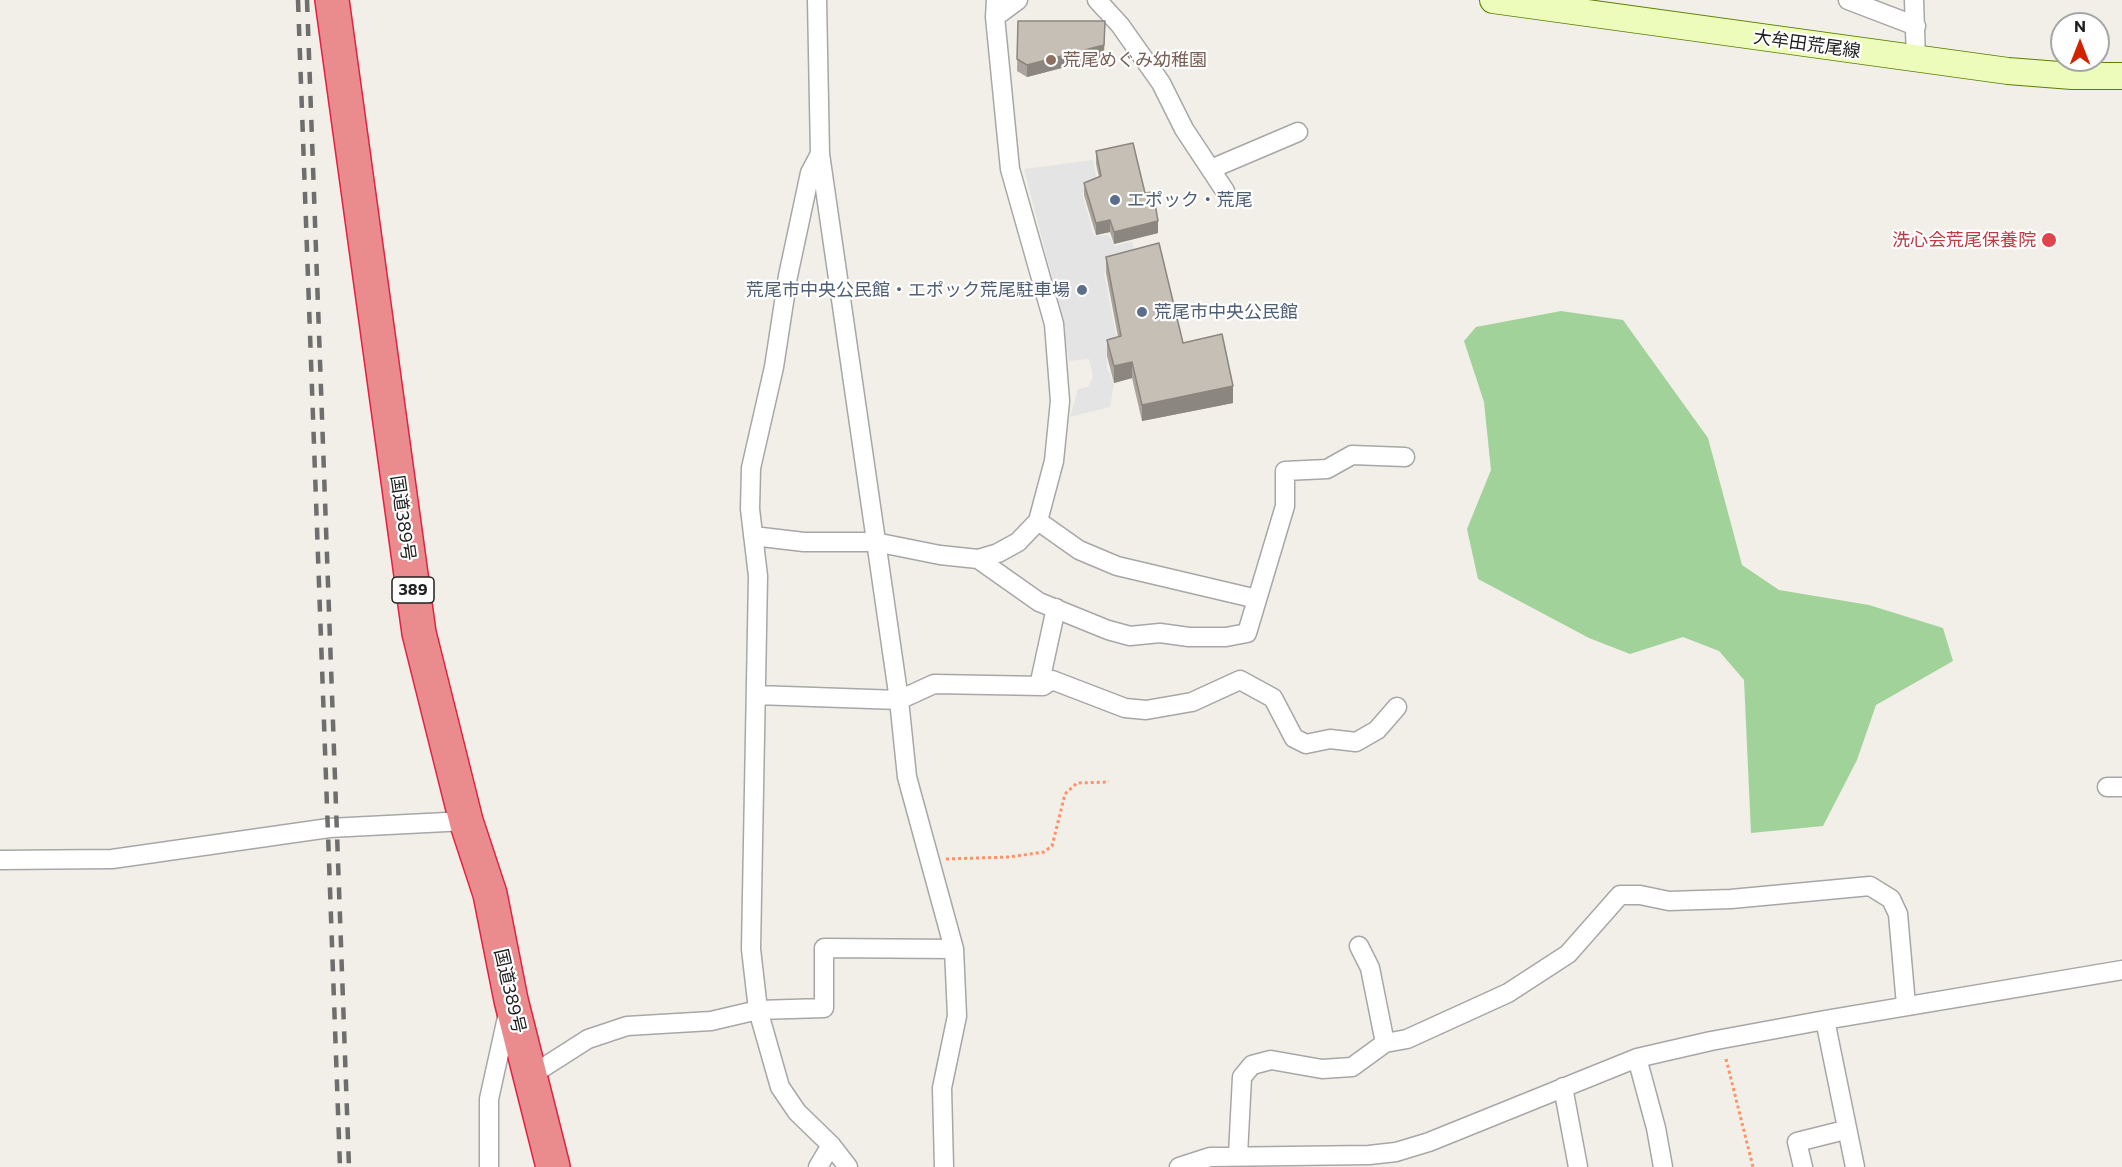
<!DOCTYPE html>
<meta charset="utf-8">
<style>
body{margin:0}
#map{position:relative;width:2122px;height:1167px;overflow:hidden;background:#f1efe7;font-family:Commissioner,sans-serif}
canvas{display:block}
.north{position:absolute;left:2050px;top:12px;width:60px;height:60px;box-sizing:border-box;background:#fff;border:2px solid #a6a6a6;border-radius:50%;rotate:0deg;font-size:16px;font-weight:700;line-height:24px;text-align:center;color:#202020}
.north::after{content:'';display:block;margin:auto;width:21px;height:27px;background:#d12300;clip-path:polygon(50% 0,100% 100%,50% 72%,0 100%)}
</style>
<div id="map">
<canvas width="2122" height="1167"></canvas>
<div class="north">N</div>
</div>
<script>
const context = document.querySelector('canvas').getContext('2d');
context.lineJoin = 'round';
function paint(path, color) {
  context.fillStyle = color;
  context.fill(path, 'evenodd');
}
function toPath(rows) {
  const path = new Path2D();
  for (const r of rows) {
    path.moveTo(r[0], r[1]);
    for (let i = 2; i < r.length; i += 2) path.lineTo(r[i], r[i + 1]);
  }
  return path;
}
function stroke(path, color, width, dash) {
  context.strokeStyle = color;
  context.lineWidth = width;
  context.lineCap = dash ? 'butt' : 'round';
  context.setLineDash(dash || []);
  context.stroke(path);
}
function drawText(font, color, halo, rows, align = 'center') {
  context.font = font + ' Commissioner,"Noto Sans JP",sans-serif';
  context.lineWidth = 4.5;
  context.setLineDash([]);
  context.textBaseline = 'middle';
  context.strokeStyle = halo;
  context.fillStyle = color;
  for (const [text, x, y, turn = 0] of rows) {
    context.save();
    context.translate(x, y);
    context.rotate((+turn || 0) * Math.PI / 180);
    context.textAlign = isNaN(turn) ? turn : align;
    if (halo) context.strokeText(text, 0, 0);
    context.fillText(text, 0, 0);
    context.restore();
  }
}
const forest = toPath([
 [1561,311,1623,320,1708,438,1742,565,1779,590,1869,605,1943,628,1953,661,1876,705,1857,760,1823,826,1751,833,1744,680,1719,651,1683,637,1630,654,1589,638,1478,579,1467,529,1491,470,1484,402,1464,341,1476,327]
]);
const parking = toPath([
 [1093,160,1098,187,1082,193,1094,236,1109,235,1115,246,1132,241,1138,263,1104,273,1119,350,1106,354,1107,368,1114,383,1110,407,1070,417,1078,389,1088,387,1093,377,1092,371,1089,359,1069,361,1060,308,1024,169]
]);
const path = toPath([
 [946,859,1009,857,1044,852,1052,846,1065,794,1077,783,1109,782],
 [1726,1059,1753,1167]
]);
const street = toPath([
 [817,0,820,154,899,700,907,777,954,949,957,1016,942,1088,944,1167],
 [1097,0,1120,25,1161,83,1184,129,1225,191],
 [1848,0,1916,26],
 [1914,0,1916,60],
 [995,17,1018,0],
 [820,154,810,173,788,276,774,367,751,468,750,509,758,576,751,949,758,1010,780,1087,797,1112,831,1145,848,1167],
 [1211,169,1298,132],
 [1038,521,1079,550,1117,566,1257,599],
 [753,536,804,542,875,542,940,555,978,559,998,553,1018,542,1038,521,1054,461,1060,401,1054,324,1010,169,995,17,996,0],
 [978,559,1039,602,1108,630,1130,636,1160,633,1189,637,1226,637,1247,633,1285,506,1285,471,1327,469,1352,455,1405,457],
 [1039,686,1056,608],
 [757,695,899,700,934,684,1043,686,1052,680,1125,708,1146,710,1192,702,1240,680,1273,698,1294,738,1306,744,1330,739,1356,742,1377,730,1397,707],
 [2107,787,2122,787],
 [0,860,112,859,329,828,466,821],
 [1359,946,1370,968,1385,1043],
 [1825,1020,1855,1167],
 [1637,1058,1656,1128,1663,1167],
 [530,1076,588,1039,627,1026,711,1021,758,1010,824,1008,824,948,954,949],
 [1563,1087,1578,1167],
 [1238,1155,1242,1077,1252,1065,1271,1060,1322,1069,1352,1067,1385,1043,1407,1039,1508,993,1568,954,1620,895,1640,895,1669,901,1731,899,1870,886,1891,899,1898,914,1906,1005],
 [489,1167,489,1099,508,1013],
 [818,1167,831,1145],
 [1179,1167,1210,1157,1369,1155,1396,1152,1429,1142,1637,1058,1711,1041,1825,1020,2122,970],
 [1803,1167,1797,1142,1845,1130]
]);
const secondary = toPath([
 [1493,0,2008,71,2072,76,2122,76]
]);
const highway = toPath([
 [332,0,419,633,466,821,490,894,511,1000,553,1167]
]);
const rail = toPath([
 [298,0,340,1167],
 [307,0,349,1167]
]);
const wall = toPath([
 [1018,21,1104,57,1027,77,1017,71],
 [1096,151,1145,193,1158,233,1114,244,1110,232,1096,235,1084,195,1084,183,1099,177,1096,164],
 [1106,257,1183,343,1233,403,1142,421,1132,378,1114,383,1107,356,1107,340,1118,337,1106,273]
]);
const shadedWall = toPath([
 [1105,21,1104,57,1027,77,1027,65],
 [1110,220,1110,232,1096,235,1096,223],
 [1158,221,1158,233,1114,244,1114,232],
 [1132,362,1132,378,1114,383,1114,366],
 [1233,386,1233,403,1142,421,1142,405]
]);
const building = toPath([
 [1018,21,1105,21,1104,45,1027,65,1017,59,1018,21],
 [1133,143,1145,193,1153,192,1158,221,1114,232,1110,220,1096,223,1084,183,1101,176,1096,151,1133,143],
 [1159,243,1183,343,1222,334,1233,386,1142,405,1132,362,1114,366,1107,340,1121,336,1106,257,1159,243]
]);
const markers = [
 [1051,60,6,"#8d6e63"],
 [1115,200,6,"#5c6f8a"],
 [2049,240,8,"#e0444e"],
 [1082,290,6,"#5c6f8a"],
 [1142,312,6,"#5c6f8a"]
];
const shields = [
 [413,590,42]
];
const shieldNames = [
 ["389",413,590]
];
const streetNames = [
 ["大牟田荒尾線",1807,44,8],
 ["国道389号",403,518,82],
 ["国道389号",510,991,77]
];
const educationNames = [
 ["荒尾めぐみ幼稚園",1063,60]
];
const serviceNames = [
 ["エポック・荒尾",1127,200],
 ["荒尾市中央公民館・エポック荒尾駐車場",1070,290,"right"],
 ["荒尾市中央公民館",1154,312]
];
const healthNames = [
 ["洗心会荒尾保養院",2036,240]
];
paint(forest, '#a1d29a');
paint(parking, '#e4e4e4');
stroke(street, '#a7a7a7', 21);
stroke(secondary, '#5b7e01', 28);
stroke(highway, '#e22143', 36);
stroke(path, '#ff926a', 3, [3, 3]);
stroke(street, '#fff', 18);
stroke(secondary, '#edfcba', 26);
stroke(highway, '#ea8c8e', 33);
stroke(rail, '#6e6e6e', 4.5, [12, 12]);
paint(wall, '#aaa49d');
paint(shadedWall, '#8b867f');
paint(building, '#c6bfb6');
stroke(building, '#8b867f', 1.5);
for (const [x, y, r, color] of markers) {
  const dot = new Path2D();
  dot.arc(x, y, r, 0, 2 * Math.PI);
  context.fillStyle = color;
  context.fill(dot);
  stroke(dot, '#fff', 2);
}
for (const [x, y, w] of shields) {
  const box = new Path2D();
  box.roundRect(x - w / 2, y - 13, w, 26, 4.5);
  context.fillStyle = '#fff';
  context.fill(box);
  stroke(box, '#202020', 1.5);
}
drawText('bold 16px', '#202020', null, shieldNames);
drawText('18px', '#202020', '#fff', streetNames);
drawText('18px', '#785e54', '#fff', educationNames, 'left');
drawText('18px', '#4e5e75', '#fff', serviceNames, 'left');
drawText('18px', '#be3a42', '#fff', healthNames, 'right');
</script>
